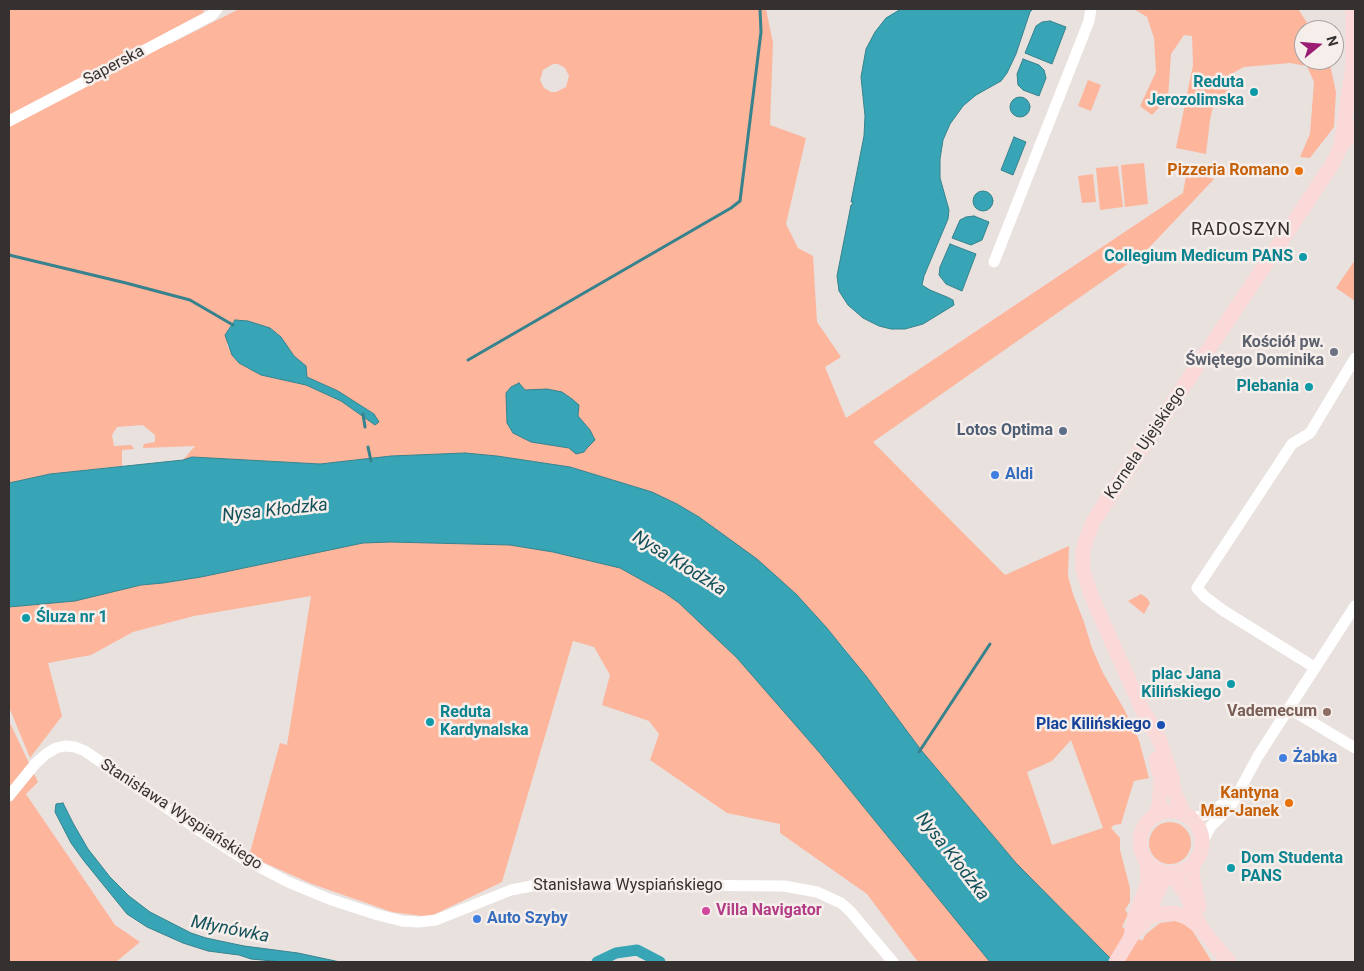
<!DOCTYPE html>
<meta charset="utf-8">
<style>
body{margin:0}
#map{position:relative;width:1364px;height:971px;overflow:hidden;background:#e9e1de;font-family:Roboto,sans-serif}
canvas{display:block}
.frame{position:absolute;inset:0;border:10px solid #343130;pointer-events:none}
.north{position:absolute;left:1294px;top:20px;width:50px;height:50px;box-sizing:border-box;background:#f6eeeb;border:1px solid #a8a2a0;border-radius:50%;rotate:73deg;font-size:14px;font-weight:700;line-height:20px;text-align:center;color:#343130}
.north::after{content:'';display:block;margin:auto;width:18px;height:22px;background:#9b1d73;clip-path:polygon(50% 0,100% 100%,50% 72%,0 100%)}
</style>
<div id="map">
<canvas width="1364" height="971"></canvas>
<div class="frame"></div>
<div class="north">N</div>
</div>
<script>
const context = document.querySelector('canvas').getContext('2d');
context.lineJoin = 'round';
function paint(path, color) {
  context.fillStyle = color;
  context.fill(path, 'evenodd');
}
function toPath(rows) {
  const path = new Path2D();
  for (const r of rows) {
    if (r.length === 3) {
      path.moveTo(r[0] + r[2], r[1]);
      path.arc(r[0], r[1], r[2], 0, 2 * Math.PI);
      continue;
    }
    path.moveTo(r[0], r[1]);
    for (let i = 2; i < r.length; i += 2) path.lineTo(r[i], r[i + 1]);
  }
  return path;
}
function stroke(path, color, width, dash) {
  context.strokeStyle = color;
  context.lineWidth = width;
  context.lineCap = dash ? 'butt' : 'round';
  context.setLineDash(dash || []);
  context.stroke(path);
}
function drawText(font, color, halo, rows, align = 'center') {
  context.font = font + ' Roboto,sans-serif';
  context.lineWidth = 5;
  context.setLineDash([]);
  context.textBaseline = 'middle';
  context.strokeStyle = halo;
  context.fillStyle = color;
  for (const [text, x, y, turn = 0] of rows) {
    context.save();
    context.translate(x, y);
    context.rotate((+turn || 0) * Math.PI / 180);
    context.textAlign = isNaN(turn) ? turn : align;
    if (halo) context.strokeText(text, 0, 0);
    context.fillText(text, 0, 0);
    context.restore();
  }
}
const green = toPath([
 [9,9,204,9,203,13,165,33,170,44,239,9,766,9,773,43,770,125,806,138,786,224,798,248,813,256,817,322,841,357,825,367,846,418,1183,193,1187,170,1214,179,1146,251,873,442,1005,575,1069,546,1068,576,1073,594,1084,622,1092,648,1103,673,1124,709,1139,740,1149,778,1134,781,1121,824,1114,825,1111,828,1120,838,1120,850,1130,888,1130,902,1125,910,1128,914,1122,927,1142,941,1146,934,1160,923,1175,921,1189,925,1212,962,1114,962,1016,863,921,750,846,650,796,594,699,517,677,504,652,492,570,467,497,456,465,453,391,456,320,464,192,457,183,460,195,446,143,448,144,444,155,442,155,435,143,425,117,427,112,435,114,446,131,445,133,447,134,449,122,450,122,466,50,474,9,483],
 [553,64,558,64,565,68,569,76,566,87,556,92,551,92,544,88,540,80,543,70],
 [235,320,248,321,270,328,281,337,294,356,306,366,307,377,338,391,374,414,375,425,341,401,306,385,261,375,239,363,232,355,227,345,228,329],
 [519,383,525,390,531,390,577,410,578,416,590,430,587,447,584,452,569,448,531,442,513,433],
 [1071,740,1103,828,1052,845,1027,772,1052,761],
 [1134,9,1298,9,1312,30,1304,30,1304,60,1329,60,1336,92,1334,127,1310,158,1300,157,1310,134,1314,82,1307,66,1290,63,1244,67,1231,74,1226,98,1215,97,1210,120,1206,154,1176,148,1193,65,1192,36,1184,35,1171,54,1168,98,1152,115,1140,106,1156,72,1154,38,1147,17],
 [1088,80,1101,85,1091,111,1078,106],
 [1144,163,1148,204,1125,207,1121,165],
 [1118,166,1123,207,1100,210,1096,168],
 [1093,174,1096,202,1082,203,1078,176],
 [1355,260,1355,301,1336,288],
 [391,542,510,545,553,552,620,568,665,593,679,603,703,624,753,675,819,752,990,962,918,962,867,894,780,833,780,824,727,813,650,760,659,734,649,721,602,705,610,675,594,647,573,641,502,882,429,917,392,912,312,884,249,856,280,743,287,745,311,596,194,616,133,632,91,655,48,663,62,716,30,758,9,707,9,607,75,601,141,585,163,583,201,577,363,543],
 [1141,594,1147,598,1150,603,1144,614,1128,601],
 [9,721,38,782,26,794,115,925,140,942,116,962,9,962],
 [1170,843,21]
]);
const water = toPath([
 [901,9,1033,9,1030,12,1016,54,1007,73,1001,81,976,95,963,106,950,124,943,140,940,159,940,178,949,210,948,219,924,276,922,285,930,290,947,297,953,300,954,305,923,324,905,329,891,329,879,326,863,318,848,305,839,291,837,276,851,205,852,205,853,202,851,202,864,136,865,116,861,77,866,49,875,32,886,18,901,9],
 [1050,21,1066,27,1052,64,1025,53,1036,26,1042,22,1050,21],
 [1023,59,1039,65,1044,70,1046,78,1039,96,1023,90,1018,85,1017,74,1023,59],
 [1020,107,10],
 [1014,137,1026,142,1013,175,1001,170,1014,137],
 [983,201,10],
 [974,216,989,222,982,240,971,245,952,238,960,220,966,217,974,216],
 [950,244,976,254,962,291,946,284,939,275,940,267,950,244],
 [235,320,248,321,270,328,281,337,294,356,306,366,307,377,338,391,374,414,379,422,375,425,341,401,306,385,261,375,239,363,232,355,225,335,235,320],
 [519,383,525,390,547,389,562,392,572,399,579,405,578,416,590,430,595,440,587,448,584,452,576,454,569,448,531,442,513,433,507,423,506,393,511,387,519,383],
 [465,453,497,456,570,467,652,492,677,504,699,517,757,559,796,594,826,627,866,676,921,750,1016,863,1114,962,990,962,819,752,737,658,679,603,665,593,620,568,553,552,510,545,391,542,363,543,201,577,163,583,141,585,75,601,9,607,9,483,50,474,183,460,192,457,320,464,391,456,465,453],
 [63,803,73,823,88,849,110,877,129,896,150,912,191,933,206,938,244,946,298,953,340,962,283,962,251,959,239,955,208,951,183,943,147,927,127,914,84,861,71,843,55,812,56,804,63,803]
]);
const stream = toPath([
 [9,255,126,283,190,300,233,325],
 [468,360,731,208,740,201,761,32,760,9],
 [363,414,365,427],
 [368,447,371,461],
 [919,752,990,644]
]);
const canal = toPath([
 [597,962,616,953,637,950,660,962]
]);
const street = toPath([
 [9,121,212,15,217,9],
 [994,262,1089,21,1091,9],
 [1314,667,1224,611,1205,597,1197,588,1292,444,1310,433,1355,358],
 [1290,709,1355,748],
 [9,796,35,764,46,754,56,748,65,746,75,747,85,751,197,829,244,859,288,882,329,899,378,915,402,921,419,922,436,920,511,890,542,884,784,886,817,892,841,903,850,911,893,962],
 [1191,819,1210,813,1235,795],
 [1202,843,1211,826,1230,808,1258,756,1355,606]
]);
const secondary = toPath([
 [1341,144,1353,66,1353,9],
 [1171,842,31],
 [1155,815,1159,806,1161,780,1156,759],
 [1185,815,1174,792,1172,778,1160,741,1141,707,1091,595,1083,570,1083,551,1086,540,1094,520,1304,207,1333,163,1340,148,1355,128],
 [1193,864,1192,873,1199,907],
 [1171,874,1186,894,1201,928,1229,962],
 [1146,918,1159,914,1174,913,1186,917,1200,927],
 [1131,936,1135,916,1148,883,1147,863],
 [1116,962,1131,937,1144,922,1166,873]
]);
const markers = [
 [1254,92,5,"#0f9aa8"],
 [1299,171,5,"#e8710a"],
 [1303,257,5,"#0f9aa8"],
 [1334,352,5,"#6b7280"],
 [1309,387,5,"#0f9aa8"],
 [1063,431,5,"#5c6f8a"],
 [995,475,5,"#3f7fe0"],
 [26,618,5,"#0f9aa8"],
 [1231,684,5,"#0f9aa8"],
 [1327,712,5,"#8d6e63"],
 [430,722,5,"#0f9aa8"],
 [1161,725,5,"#1a4fb4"],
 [1283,758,5,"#3f7fe0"],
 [1289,803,5,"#e8710a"],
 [1231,868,5,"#0f9aa8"],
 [706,911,5,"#d1479c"],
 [477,919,5,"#3f7fe0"]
];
const streetNames = [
 ["Saperska",114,66,-28],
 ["Kornela Ujejskiego",1146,443,-56],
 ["Stanisława Wyspiańskiego",181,815,33],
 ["Stanisława Wyspiańskiego",628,886]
];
const cultureNames = [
 ["Reduta",1244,83],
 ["Jerozolimska",1244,101],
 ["Collegium Medicum PANS",1293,257],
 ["Plebania",1299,387],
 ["Śluza nr 1",36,618,"left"],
 ["plac Jana",1221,675],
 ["Kilińskiego",1221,693],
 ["Reduta",440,713,"left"],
 ["Kardynalska",440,731,"left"],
 ["Dom Studenta",1241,859,"left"],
 ["PANS",1241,877,"left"]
];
const foodNames = [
 ["Pizzeria Romano",1289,171],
 ["Kantyna",1279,794],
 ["Mar-Janek",1279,812]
];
const worshipNames = [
 ["Kościół pw.",1324,343],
 ["Świętego Dominika",1324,361]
];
const serviceNames = [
 ["Lotos Optima",1053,431]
];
const shopNames = [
 ["Aldi",1005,475],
 ["Żabka",1293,758],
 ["Auto Szyby",487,919]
];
const educationNames = [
 ["Vademecum",1317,712]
];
const transitNames = [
 ["Plac Kilińskiego",1151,725]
];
const hotelNames = [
 ["Villa Navigator",716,911]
];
const neighbourhoodNames = [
 ["RADOSZYN",1241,230]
];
const waterNames = [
 ["Nysa Kłodzka",275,511,-6],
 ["Nysa Kłodzka",679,564,32],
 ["Nysa Kłodzka",952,857,52],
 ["Młynówka",230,930,11]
];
paint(green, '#fdb59c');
paint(water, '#37a5b5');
stroke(water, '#36828d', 1);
stroke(stream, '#36828d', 3);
stroke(canal, '#37a5b5', 11);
stroke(street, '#fff', 11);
stroke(secondary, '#fad9d8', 15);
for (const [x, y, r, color] of markers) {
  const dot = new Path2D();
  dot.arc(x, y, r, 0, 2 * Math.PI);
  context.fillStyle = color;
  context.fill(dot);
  stroke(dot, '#f6eeeb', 2);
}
drawText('16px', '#343130', '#f6eeeb', streetNames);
drawText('bold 16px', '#0d838f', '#f6eeeb', cultureNames, 'right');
drawText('bold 16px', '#c56008', '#f6eeeb', foodNames, 'right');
drawText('bold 16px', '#5b616d', '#f6eeeb', worshipNames, 'right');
drawText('bold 16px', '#4e5e75', '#f6eeeb', serviceNames, 'right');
drawText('bold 16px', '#366cbe', '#f6eeeb', shopNames, 'left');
drawText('bold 16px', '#785e54', '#f6eeeb', educationNames, 'right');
drawText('bold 16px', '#164399', '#f6eeeb', transitNames, 'right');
drawText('bold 16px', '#b23c85', '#f6eeeb', hotelNames, 'left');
context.letterSpacing = '1px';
drawText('18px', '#343130', '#f6eeeb', neighbourhoodNames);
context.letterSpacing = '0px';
drawText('italic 18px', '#13515a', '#f6eeeb', waterNames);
</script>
